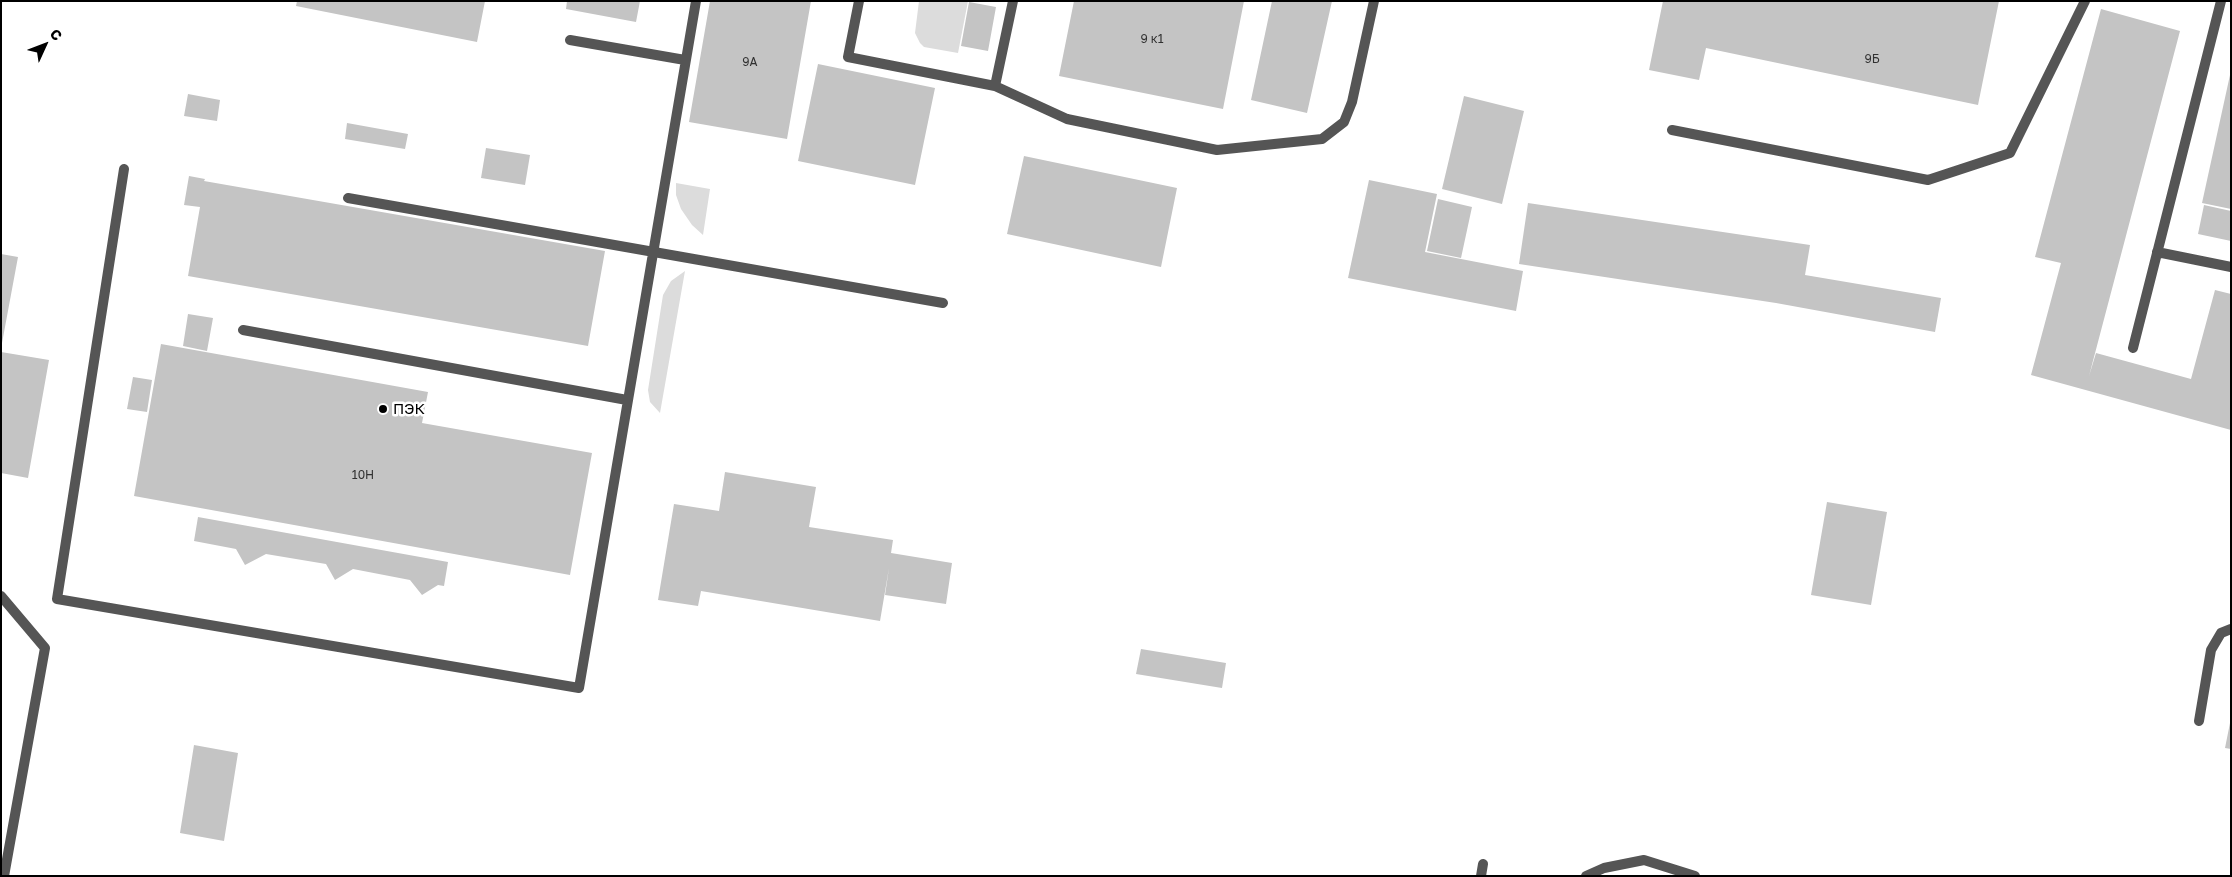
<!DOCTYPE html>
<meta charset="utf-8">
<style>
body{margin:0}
#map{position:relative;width:2232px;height:877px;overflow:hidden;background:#fff;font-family:"Golos Text",sans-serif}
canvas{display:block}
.frame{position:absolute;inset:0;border:2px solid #000;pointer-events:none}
.north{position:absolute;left:20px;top:20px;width:50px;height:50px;-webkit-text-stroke:4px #fff;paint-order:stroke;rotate:47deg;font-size:14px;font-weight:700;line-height:20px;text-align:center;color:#000}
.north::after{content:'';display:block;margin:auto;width:18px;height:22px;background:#000;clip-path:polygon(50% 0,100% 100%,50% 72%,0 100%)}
</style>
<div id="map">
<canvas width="2232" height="877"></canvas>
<div class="frame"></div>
<div class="north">С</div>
</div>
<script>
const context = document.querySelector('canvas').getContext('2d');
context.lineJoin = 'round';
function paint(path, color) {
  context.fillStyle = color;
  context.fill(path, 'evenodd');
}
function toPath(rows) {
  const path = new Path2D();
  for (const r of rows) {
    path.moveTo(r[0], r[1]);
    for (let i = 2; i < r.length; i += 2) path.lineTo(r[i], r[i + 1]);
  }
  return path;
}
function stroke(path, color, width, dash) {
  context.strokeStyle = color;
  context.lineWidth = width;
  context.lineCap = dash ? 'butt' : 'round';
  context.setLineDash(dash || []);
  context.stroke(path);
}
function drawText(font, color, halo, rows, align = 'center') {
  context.font = font + ' "Golos Text",sans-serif';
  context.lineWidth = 5;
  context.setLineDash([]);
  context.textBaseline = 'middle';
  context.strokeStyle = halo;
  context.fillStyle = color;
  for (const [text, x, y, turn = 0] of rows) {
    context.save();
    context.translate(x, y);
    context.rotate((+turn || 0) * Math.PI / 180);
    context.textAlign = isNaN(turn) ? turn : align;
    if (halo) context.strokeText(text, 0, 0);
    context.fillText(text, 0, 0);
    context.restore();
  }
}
const green = toPath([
 [919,1,968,1,958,53,924,47,920,43,915,33],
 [676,183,710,189,703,235,692,225,681,209,676,195],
 [685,271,660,413,650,402,648,390,663,295,671,281]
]);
const building = toPath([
 [297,1,485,1,477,42,296,6],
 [567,1,640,1,636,22,566,9],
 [710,1,811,1,787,139,689,122],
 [1074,1,1244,1,1223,109,1059,76],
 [1272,1,1332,1,1307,113,1251,100],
 [1663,1,1999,1,1978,105,1706,48,1699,80,1649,70],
 [969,2,996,7,988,51,961,46],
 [2101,9,2180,31,2089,376,2096,353,2191,379,2215,290,2231,294,2231,430,2031,375,2061,263,2035,257],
 [818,64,935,88,915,185,798,161],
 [2230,75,2231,75,2231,209,2202,203],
 [188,94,220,100,217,121,184,116],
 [1464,96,1524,111,1502,204,1442,189],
 [347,123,408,134,405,149,345,139],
 [486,148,530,155,525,185,481,178],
 [1024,156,1177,188,1161,267,1007,234],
 [189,176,205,179,204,181,605,251,588,346,188,276,200,207,184,205],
 [1369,180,1437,194,1425,252,1523,271,1516,311,1348,278],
 [1438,199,1472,207,1461,258,1427,251],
 [1528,203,1810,245,1805,275,1941,298,1935,332,1776,303,1519,264],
 [2204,205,2231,211,2231,241,2198,234],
 [1,254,18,257,2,343,1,343],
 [188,314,213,318,207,351,183,346],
 [161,344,428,392,422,423,592,453,570,575,134,496],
 [1,352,49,360,28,478,1,473],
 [133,377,152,380,147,412,127,409],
 [725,472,816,487,809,527,893,540,891,553,952,563,946,604,885,595,889,568,880,621,701,591,698,606,658,600,674,504,719,511],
 [1827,502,1887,512,1871,605,1811,595],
 [198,517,448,562,444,586,438,585,422,595,410,580,353,569,335,580,326,564,266,554,245,565,236,549,194,541],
 [1141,649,1226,663,1222,688,1136,674],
 [2230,723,2231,723,2231,749,2225,748],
 [194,745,238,753,224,841,180,833]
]);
const lane = toPath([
 [859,1,848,57,995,86,1013,1],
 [570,40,685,60],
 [995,86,1067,119,1217,150,1322,139,1344,122,1352,102,1374,1],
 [1672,130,1928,180,2010,153,2085,1],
 [124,169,57,599,579,688,696,1],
 [348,198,943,303],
 [2157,252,2231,267],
 [243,330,627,400],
 [2133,348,2221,1],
 [1,596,45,648,4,876],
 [2199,721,2211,650,2221,633,2231,629],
 [1481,876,1483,864],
 [1586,876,1604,868,1644,860,1695,876]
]);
const markers = [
 [383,409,5,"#000"]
];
const numberNames = [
 ["9 к1",1152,39],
 ["9Б",1872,59],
 ["9А",750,62],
 ["10Н",363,475]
];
const poiNames = [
 ["ПЭК",393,409]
];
paint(green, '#dcdcdc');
paint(building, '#c4c4c4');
stroke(lane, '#555', 10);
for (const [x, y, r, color] of markers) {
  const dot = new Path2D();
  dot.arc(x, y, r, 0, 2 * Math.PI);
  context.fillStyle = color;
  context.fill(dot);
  stroke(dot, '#fff', 2);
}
drawText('12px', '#313131', null, numberNames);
drawText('15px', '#000', '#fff', poiNames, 'left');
</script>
